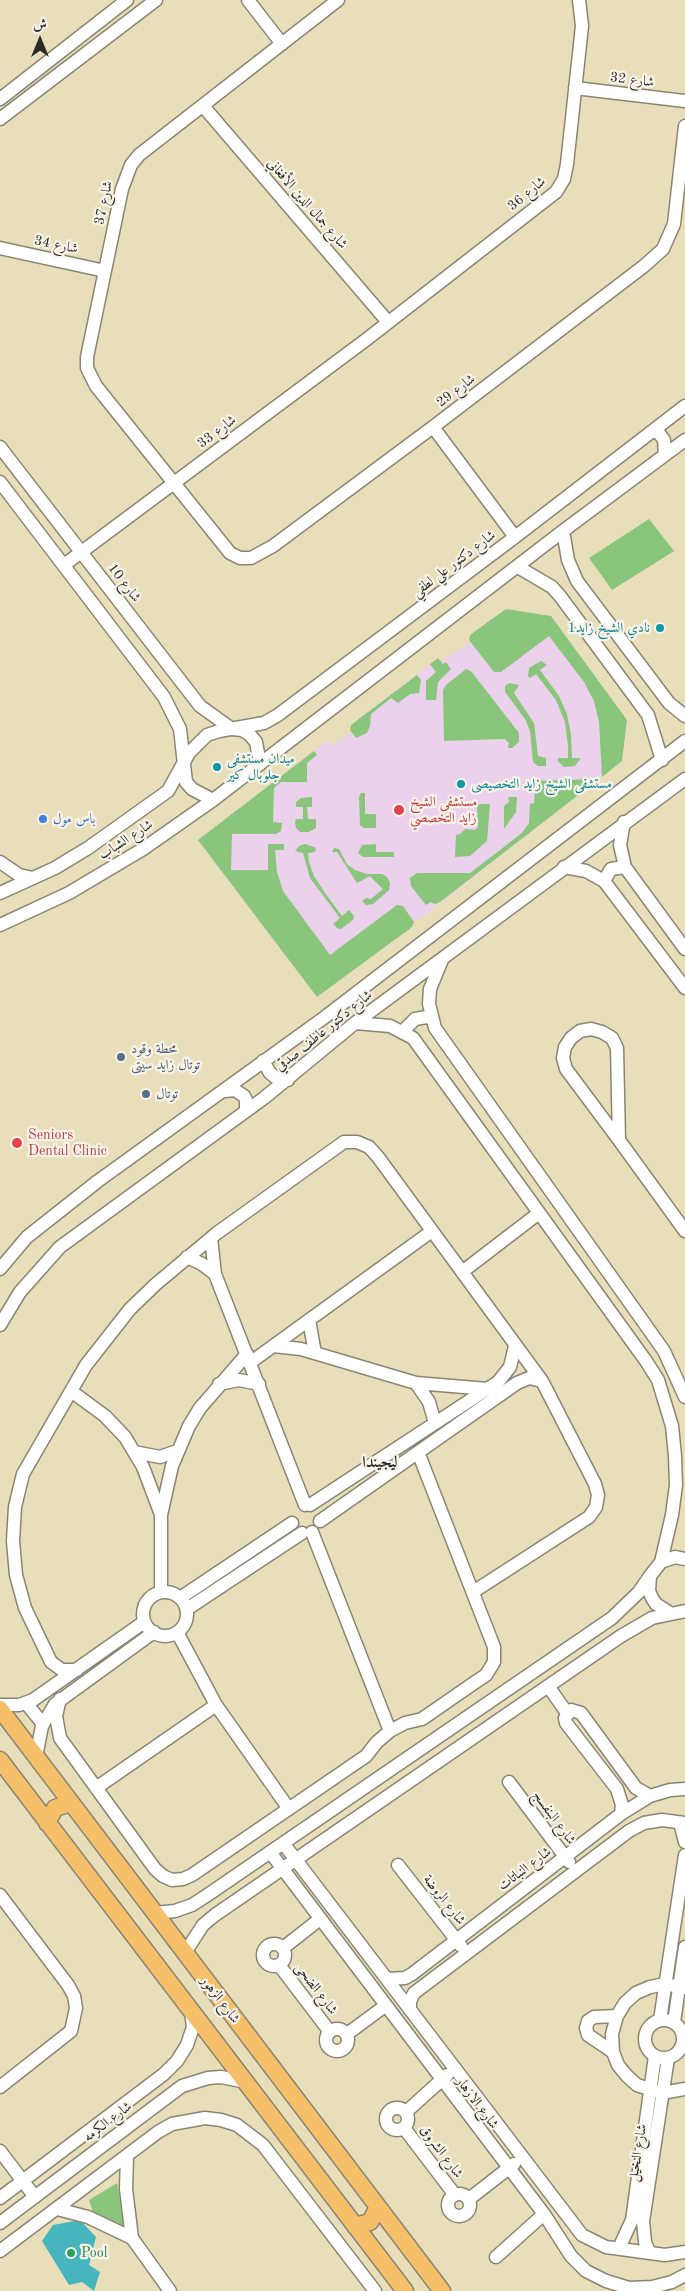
<!DOCTYPE html>
<meta charset="utf-8">
<style>
body{margin:0}
#map{position:relative;width:685px;height:2291px;overflow:hidden;background:#e8dfba;font-family:"Old Standard TT",Amiri,serif}
canvas{display:block}
.north{position:absolute;left:15px;top:15px;width:50px;height:50px;-webkit-text-stroke:4px #f7f3e8;paint-order:stroke;rotate:0deg;font-size:14px;font-weight:700;line-height:20px;text-align:center;color:#2b2b2b}
.north::after{content:'';display:block;margin:auto;width:18px;height:22px;background:#2b2b2b;clip-path:polygon(50% 0,100% 100%,50% 72%,0 100%)}
</style>
<div id="map">
<canvas width="685" height="2291"></canvas>
<div class="north">ش</div>
</div>
<script>
const context = document.querySelector('canvas').getContext('2d');
context.lineJoin = 'round';
function paint(path, color) {
  context.fillStyle = color;
  context.fill(path, 'evenodd');
}
function toPath(rows) {
  const path = new Path2D();
  for (const r of rows) {
    if (r.length === 3) {
      path.moveTo(r[0] + r[2], r[1]);
      path.arc(r[0], r[1], r[2], 0, 2 * Math.PI);
      continue;
    }
    path.moveTo(r[0], r[1]);
    for (let i = 2; i < r.length; i += 2) path.lineTo(r[i], r[i + 1]);
  }
  return path;
}
function stroke(path, color, width, dash) {
  context.strokeStyle = color;
  context.lineWidth = width;
  context.lineCap = dash ? 'butt' : 'round';
  context.setLineDash(dash || []);
  context.stroke(path);
}
function drawText(font, color, halo, rows, align = 'center') {
  context.font = font + ' "Old Standard TT",Amiri,serif';
  context.lineWidth = 4.5;
  context.setLineDash([]);
  context.textBaseline = 'middle';
  context.strokeStyle = halo;
  context.fillStyle = color;
  for (const [text, x, y, turn = 0] of rows) {
    context.save();
    context.translate(x, y);
    context.rotate((+turn || 0) * Math.PI / 180);
    context.textAlign = isNaN(turn) ? turn : align;
    if (halo) context.strokeText(text, 0, 0);
    context.fillText(text, 0, 0);
    context.restore();
  }
}
const built = toPath([
 [506,609,551,616,627,720,622,761,443,901,435,904,434,908,424,916,418,921,416,919,414,920,412,927,317,997,198,840,328,740,332,746,351,732,351,725,438,658,441,661,470,642,470,635]
]);
const green = toPath([
 [649,519,674,551,612,590,589,558],
 [506,609,551,616,627,720,622,761,602,777,599,722,594,701,584,682,549,636,501,672,494,672,469,640,470,635],
 [438,658,443,664,446,662,451,669,438,682,436,700,426,700,426,681,436,672,430,664],
 [541,661,547,665,540,670,559,696,567,714,571,735,572,758,581,758,575,766,564,767,558,761,558,758,568,758,568,746,565,722,556,700,536,674,530,678,528,676,529,668],
 [466,669,471,671,519,733,519,742,512,748,508,748,509,743,505,739,444,741,443,690,446,685],
 [417,675,421,680,419,693,410,694,398,703,391,698,371,714,370,726,367,733,356,738,350,730,351,725],
 [509,683,519,685,514,693,534,723,538,756,546,758,546,766,538,766,533,762,530,731,525,719,505,692,505,686],
 [314,751,317,755,307,763,307,782,281,782,274,788,273,822,282,823,281,831,276,834,232,834,231,870,268,870,268,844,284,844,284,850,275,850,277,872,283,891,330,955,397,905,403,906,414,922,412,927,317,997,198,840],
 [599,779,440,902,435,904,431,902,426,905,411,886,410,878,417,873,470,873,522,833,529,823,530,804,534,803,536,781],
 [361,793,365,793,365,814,376,814,376,828,364,828,360,825,359,797],
 [312,797,312,807,307,807,308,819,316,819,316,828,309,832,300,832,296,828,295,822,296,819,303,819,303,807,296,807,296,802,301,798],
 [508,797,517,797,516,812,504,829,504,806,509,802],
 [477,804,490,804,487,841,470,856,455,857,456,835,460,834,465,829,475,830,478,827],
 [305,844,316,848,315,852,308,853,309,862,314,876,325,893,342,916,349,910,354,916,353,920,341,929,337,928,333,924,340,918,310,878,303,853,295,851,299,846],
 [376,844,376,852,394,852,394,857,363,857,358,853,362,845],
 [334,848,339,849,347,864,355,870,367,874,382,874,387,877,390,883,389,890,373,904,366,905,362,901,366,898,371,899,383,889,370,876,357,883,337,852,332,852],
 [117,2183,124,2226,93,2212,89,2200]
]);
const water = toPath([
 [80,2220,96,2237,89,2265,100,2272,94,2291,82,2282,69,2285,42,2241,53,2225]
]);
const minor = toPath([
 [248,0,282,44],
 [338,0,139,155,131,165,122,189,87,357,87,368,96,386,230,553,240,558,251,558,273,546,433,427,644,266,663,249,674,224,685,126],
 [575,88,685,101],
 [0,99,127,0],
 [203,106,388,322],
 [0,119,156,0],
 [0,248,105,271],
 [433,427,515,537],
 [651,432,658,432,664,440,665,455],
 [0,447,200,706,232,729,242,730,250,735,256,742,260,764],
 [0,482,164,697,180,729,186,782,192,789,213,800],
 [563,531,568,560,577,581,669,703,685,716],
 [64,565,367,339,556,192,564,179,567,164,582,26,579,0],
 [518,567,552,587,560,596,648,715,662,760],
 [624,822,620,845,625,867,685,949],
 [0,862,19,875,33,878],
 [564,867,586,871,604,881,685,988],
 [604,881,611,869,625,867],
 [0,893,55,868,88,848,168,791,189,753,207,735,219,731,264,723,278,715,515,537,685,406],
 [0,925,69,893,143,849,213,800,563,531,685,440],
 [442,960,430,989,429,1004,435,1028,664,1351,685,1397],
 [355,1023,390,1026,413,1038,646,1361,658,1380,672,1426,675,1456,676,1485,672,1515,661,1562],
 [591,1029,602,1032,612,1038,617,1048,619,1140,566,1069,563,1058,565,1047,571,1038,580,1031,591,1029],
 [403,1031,415,1019,427,1017,432,1019],
 [263,1061,270,1073,275,1077,288,1080],
 [225,1091,235,1090,244,1096,246,1100,246,1110],
 [619,1140,685,1231],
 [211,1238,215,1274,305,1505],
 [187,1257,202,1264,215,1274],
 [0,1269,27,1237,98,1181,325,1017,685,741],
 [462,1272,539,1213],
 [309,1320,315,1353],
 [0,1325,20,1292,60,1247,264,1098,355,1023,685,779],
 [273,1346,301,1349,416,1383,488,1389],
 [251,1362,432,1231],
 [416,1383,429,1402,435,1423],
 [219,1384,239,1380,259,1384],
 [71,1391,105,1416,125,1437,143,1467,160,1512],
 [134,1452,160,1457,177,1451],
 [310,1505,498,1382,510,1367,515,1346],
 [320,1521,517,1383,529,1378,542,1381],
 [312,1532,390,1731],
 [161,1592,161,1515,172,1466,189,1426,200,1408,247,1354],
 [165,1614,22],
 [180,1598,292,1523],
 [187,1609,302,1533],
 [670,1613,656,1604,652,1598,649,1591,650,1576,661,1562,675,1557,685,1559],
 [177,1632,216,1705,289,1809],
 [77,1670,62,1670,51,1662,25,1608,16,1575,13,1541,15,1507,23,1474,86,1365,130,1309,156,1284,217,1233,344,1142,357,1142,369,1147,378,1157,542,1381,595,1484,598,1495,596,1507,589,1517,473,1592],
 [548,1686,567,1713],
 [60,1699,56,1716,60,1738,155,1869,163,1876,172,1880,183,1879,192,1875,366,1756,377,1742,390,1731,405,1723,422,1719,474,1683,486,1675,494,1662,494,1647,418,1452],
 [26,1703,43,1724],
 [0,1705,19,1705,33,1700,144,1622],
 [36,1757,42,1726,55,1704,154,1632],
 [509,1782,569,1862],
 [96,1788,216,1705],
 [621,1814,622,1805,617,1789,566,1723,565,1718,571,1710,581,1713,636,1788,650,1796],
 [680,1823,685,1842],
 [283,1843,582,2235,606,2247,665,2255,685,2252],
 [270,1852,544,2214,571,2256,586,2271,606,2281,629,2288,652,2287,672,2282,685,2275],
 [398,1865,461,1946],
 [0,1895,68,1985,74,1996,76,2008,71,2031,0,2087],
 [154,1913,175,1911,192,1905,206,1896,612,1618,639,1592,650,1576],
 [274,1955,11],
 [283,1948,320,1919],
 [184,1954,203,1925,215,1915,621,1636,652,1618,685,1611],
 [279,1965,330,2032],
 [387,1979,405,1978,412,1974,621,1814,650,1796,670,1790,685,1789],
 [685,1988,665,1984,650,1987,636,1993,625,2003,617,2016,612,2034,613,2052,618,2065,627,2076,637,2085,662,2093,685,2089],
 [410,2010,410,2001,414,1993,629,1831,644,1823,662,1820,685,1823],
 [660,2020,685,1855],
 [664,2039,19],
 [674,2022,685,1947],
 [337,2040,11],
 [347,2034,385,2006],
 [613,2052,588,2035,586,2028,588,2021,594,2017,617,2016],
 [397,2119,11],
 [406,2112,447,2075],
 [404,2128,455,2195],
 [0,2151,35,2197],
 [127,2156,126,2189,132,2238],
 [459,2205,11],
 [0,2198,164,2074,177,2061,187,2045,193,2027,191,2011],
 [469,2199,514,2164],
 [57,2209,88,2217,132,2238,170,2291],
 [0,2223,182,2086,208,2078,221,2077,246,2082],
 [619,2248,632,2220,655,2056],
 [0,2251,158,2132,172,2124,205,2118,221,2120,237,2125,263,2145,375,2291],
 [649,2252,645,2242,643,2221,668,2058],
 [496,2257,544,2214]
]);
const major = toPath([
 [0,1709,442,2291],
 [0,1760,405,2291],
 [47,1823,55,1808,71,1803],
 [355,2226,370,2222,378,2207]
]);
const markers = [
 [660,628,5,"#0f9aa8"],
 [217,767,5,"#0f9aa8"],
 [461,784,5,"#0f9aa8"],
 [399,810,6,"#e0444e"],
 [43,819,5,"#3f7fe0"],
 [121,1057,5,"#5c6f8a"],
 [146,1094,5,"#5c6f8a"],
 [17,1143,6,"#e0444e"],
 [71,2253,5,"#2e9e5b"]
];
const streetNames = [
 ["شارع 32",632,80,7],
 ["شارع 36",527,194,-40],
 ["شارع 37",104,203,-78],
 ["شارع جمال الدين الأفغاني",307,204,49],
 ["شارع 34",56,245,12],
 ["شارع 29",456,391,-37],
 ["شارع 33",217,432,-37],
 ["شارع دكتور علي لطفي",454,564,-37],
 ["شارع 10",124,583,53],
 ["شارع الشباب",126,840,-33],
 ["شارع دكتور عاطف صدقي",324,1031,-39],
 ["شارع البنفسج",554,1818,54],
 ["شارع النباتات",525,1869,-37],
 ["شارع الروضة",444,1900,52],
 ["شارع الضحى",316,1989,53],
 ["شارع الزهور",220,2000,53],
 ["شارع الازهار",477,2103,53],
 ["شارع الكرمه",108,2122,-37],
 ["شارع الشروق",441,2152,53],
 ["شارع النخيل",638,2153,-81]
];
const cultureNames = [
 ["نادي الشيخ زايد1",650,628,"right"],
 ["ميدان مستشفى",227,759],
 ["جلوبال كير",227,775],
 ["مستشفى الشيخ زايد التخصيصى",471,784]
];
const healthNames = [
 ["مستشفى الشيخ",410,802],
 ["زايد التخصصي",410,818],
 ["Seniors",28,1135],
 ["Dental Clinic",28,1151]
];
const shopNames = [
 ["باس مول",53,819]
];
const serviceNames = [
 ["محطة وقود",131,1049],
 ["توتال زايد سيتى",131,1065],
 ["توتال",156,1094]
];
const leisureNames = [
 ["Pool",81,2253]
];
const quarterNames = [
 ["ليجيندا",380,1463]
];
paint(built, '#ebd1eb');
paint(green, '#89c57b');
paint(water, '#46b5be');
stroke(minor, '#8a8572', 15);
stroke(major, '#8a8572', 19);
stroke(minor, '#fff', 12);
stroke(major, '#f6c06b', 16);
for (const [x, y, r, color] of markers) {
  const dot = new Path2D();
  dot.arc(x, y, r, 0, 2 * Math.PI);
  context.fillStyle = color;
  context.fill(dot);
  stroke(dot, '#f7f3e8', 2);
}
drawText('14px', '#2b2b2b', '#f7f3e8', streetNames);
drawText('14px', '#0d838f', '#f7f3e8', cultureNames, 'left');
drawText('14px', '#be3a42', '#f7f3e8', healthNames, 'left');
drawText('14px', '#366cbe', '#f7f3e8', shopNames, 'left');
drawText('14px', '#4e5e75', '#f7f3e8', serviceNames, 'left');
drawText('14px', '#27864d', '#f7f3e8', leisureNames, 'left');
drawText('bold 16px', '#2b2b2b', '#f7f3e8', quarterNames);
</script>
